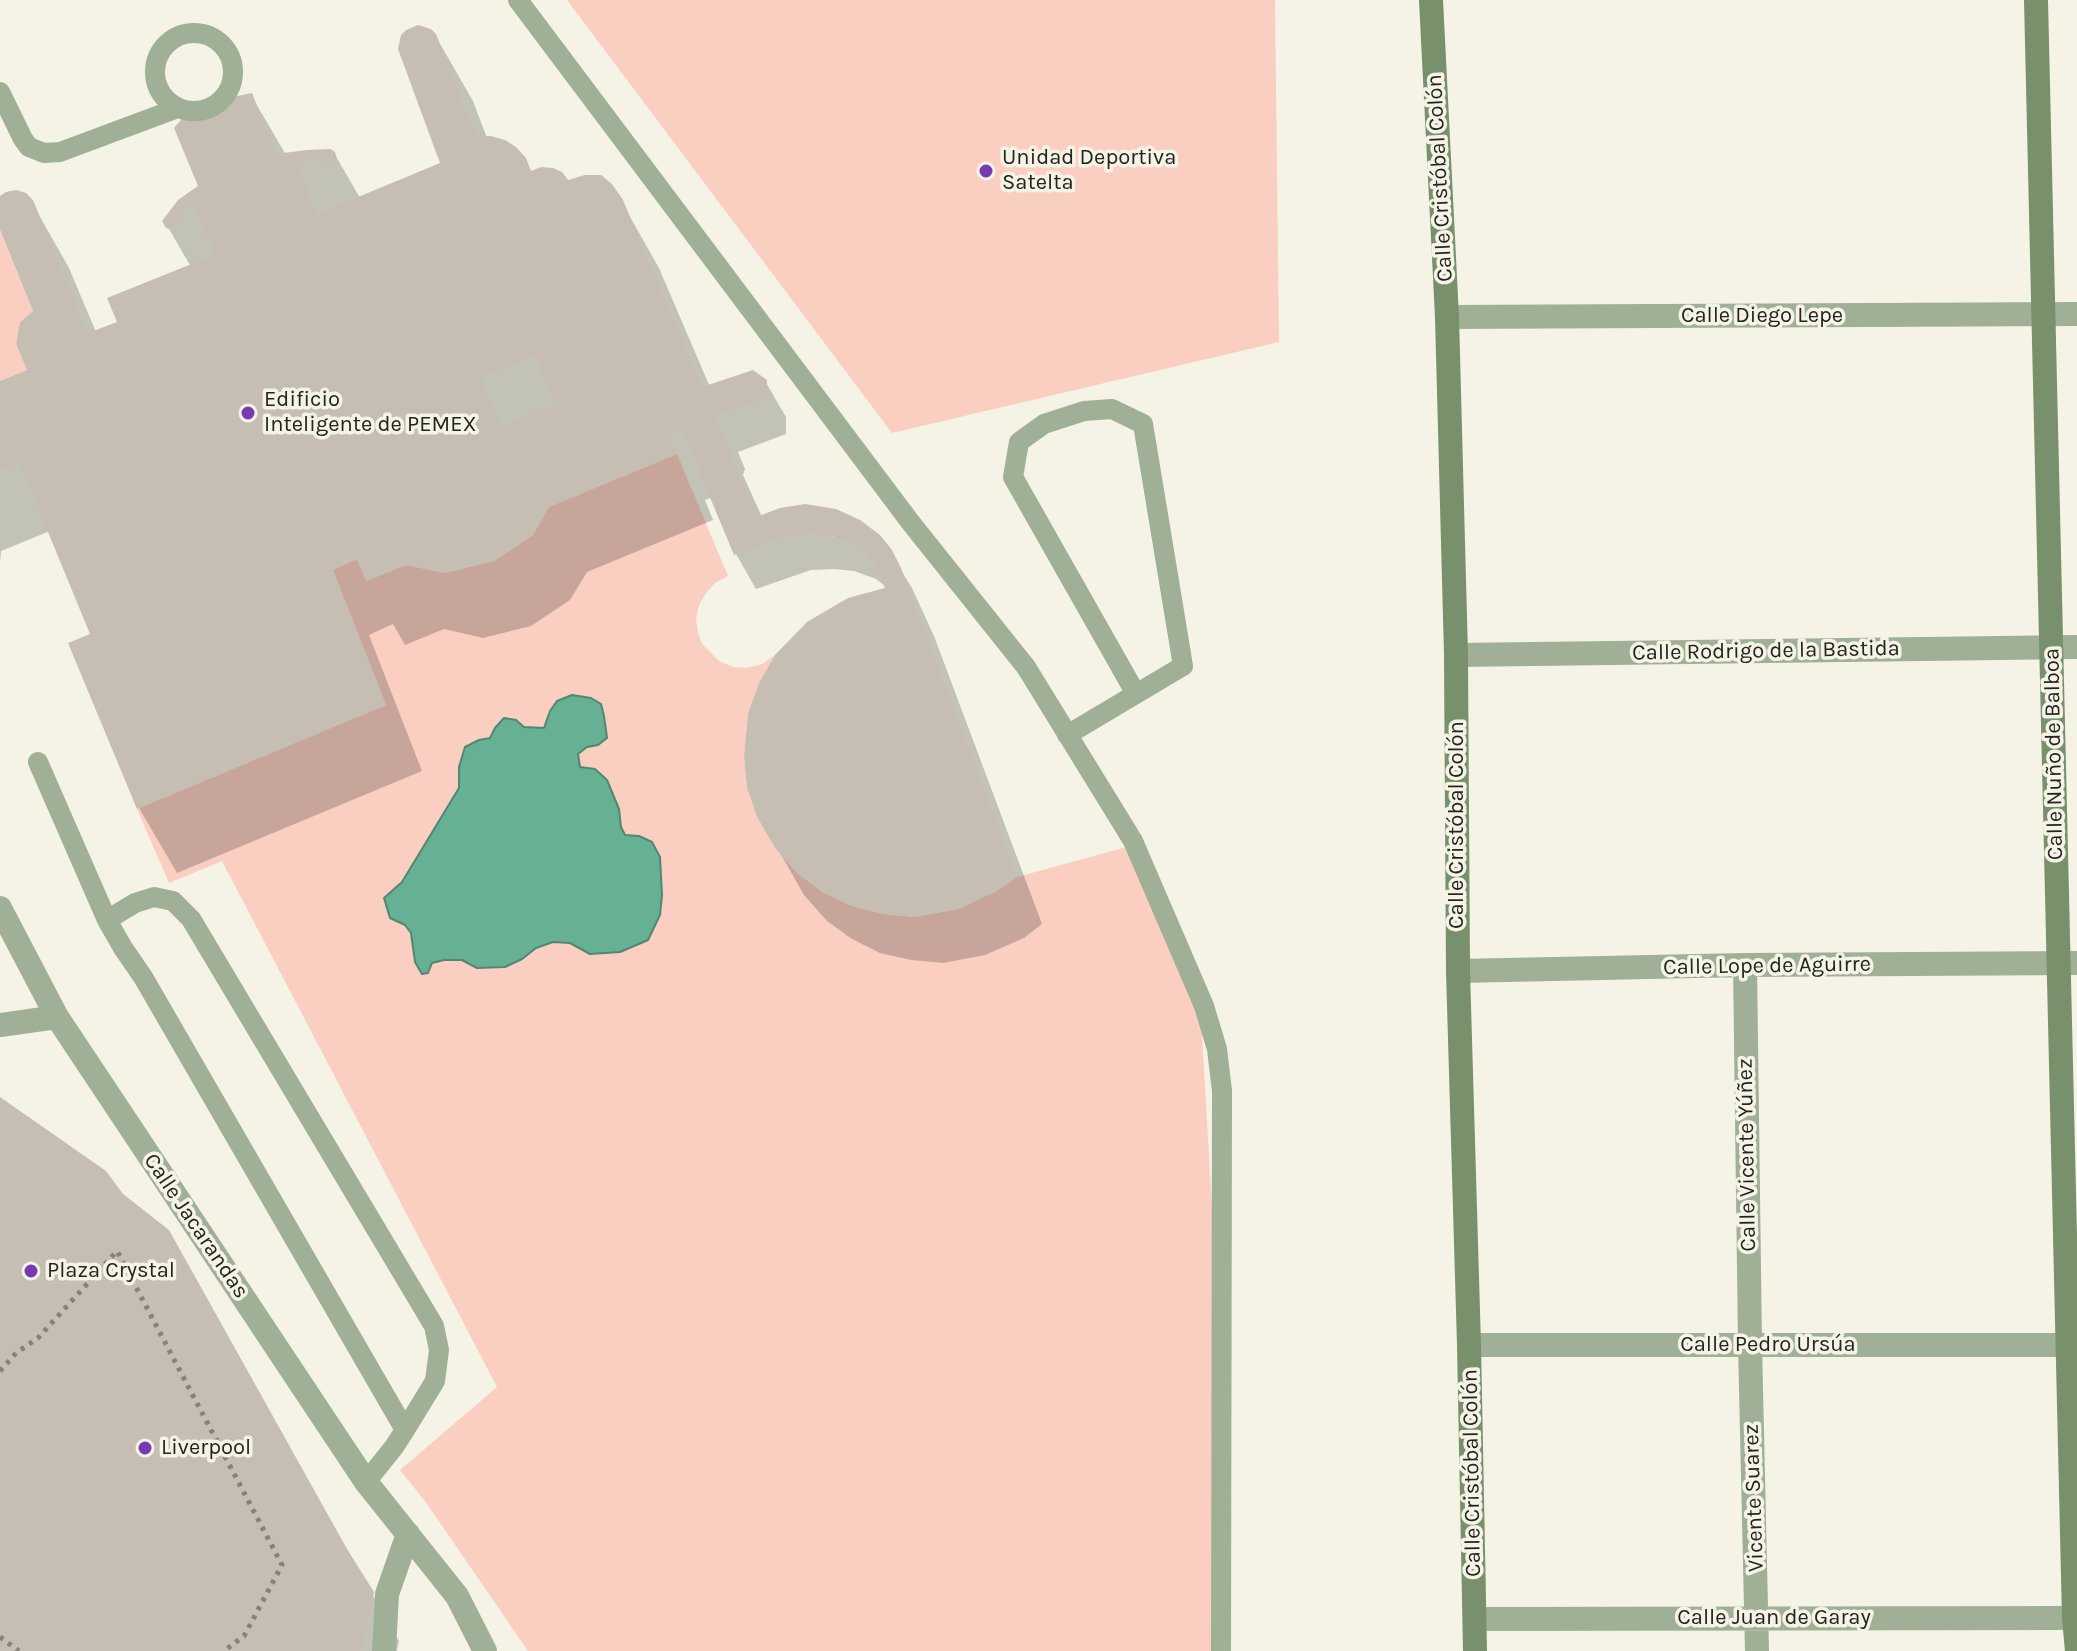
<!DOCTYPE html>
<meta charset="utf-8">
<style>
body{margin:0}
canvas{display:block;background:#f4f3e5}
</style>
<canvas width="2077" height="1651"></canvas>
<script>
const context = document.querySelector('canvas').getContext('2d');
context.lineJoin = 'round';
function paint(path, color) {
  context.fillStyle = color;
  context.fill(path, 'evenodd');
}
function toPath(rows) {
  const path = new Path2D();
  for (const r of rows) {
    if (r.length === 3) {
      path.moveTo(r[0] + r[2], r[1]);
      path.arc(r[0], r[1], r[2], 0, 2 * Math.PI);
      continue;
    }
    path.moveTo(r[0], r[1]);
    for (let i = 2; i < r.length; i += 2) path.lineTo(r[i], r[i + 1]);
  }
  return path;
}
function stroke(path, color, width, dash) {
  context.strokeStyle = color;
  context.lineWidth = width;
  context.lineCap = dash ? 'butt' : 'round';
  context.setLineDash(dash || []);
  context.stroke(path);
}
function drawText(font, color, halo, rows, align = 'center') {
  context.font = font + ' Karla,sans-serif';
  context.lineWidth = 7;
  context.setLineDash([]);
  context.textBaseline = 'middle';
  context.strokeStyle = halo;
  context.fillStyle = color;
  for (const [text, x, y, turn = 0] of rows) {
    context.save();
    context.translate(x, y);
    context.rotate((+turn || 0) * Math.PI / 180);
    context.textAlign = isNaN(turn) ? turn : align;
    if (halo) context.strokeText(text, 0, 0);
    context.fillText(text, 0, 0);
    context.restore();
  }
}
const green = toPath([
 [567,0,1275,0,1279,342,892,433],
 [0,231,33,311,20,322,16,344,27,370,0,381],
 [677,454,728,576,715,583,706,593,699,605,696,619,698,633,702,644,719,661,733,667,747,668,762,664,775,655,759,683,748,713,744,757,747,788,757,817,775,848,798,874,824,893,852,906,883,914,915,917,958,909,997,891,1017,877,1134,845,1200,1001,1221,1361,1214,1651,528,1651,425,1501,400,1470,497,1387,222,861,169,883,137,809,386,705,333,570,357,559,366,581,406,565,445,573,494,561,533,535,549,507]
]);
const water = toPath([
 [572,695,591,698,601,704,604,716,607,738,598,745,587,747,578,754,580,767,595,769,607,780,619,809,621,827,625,835,639,836,652,842,660,857,662,895,660,915,648,940,620,952,590,954,570,943,553,942,536,948,522,959,505,967,477,968,462,960,444,960,432,963,428,973,422,974,415,962,411,933,405,925,390,918,384,898,402,882,459,788,459,767,465,747,479,740,490,738,495,728,504,718,516,720,524,727,544,728,550,711,557,701,572,695]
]);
const shadow = toPath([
 [435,35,473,101,487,138,532,173,568,182,621,201,659,268,710,387,765,381,786,417,786,434,738,452,745,469,743,475,762,517,890,552,912,588,934,636,1042,924,1024,938,985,955,943,963,911,960,880,953,852,939,827,921,804,895,759,816,889,589,876,579,854,571,835,569,811,570,756,589,736,554,712,497,705,500,713,520,587,572,570,600,531,626,483,638,444,629,405,645,393,624,369,635,422,771,177,873,139,808,93,635,50,531,1,551,0,563,0,383,29,371,36,311,0,225,0,200,31,201,69,268,96,332,120,323,191,267,165,222,201,187,251,95,286,155,334,153,360,198,442,164],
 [0,1099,372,1594,399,1641,397,1651,0,1651]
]);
const building = toPath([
 [418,25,431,29,436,34,476,136,491,136,505,140,516,147,526,158,531,171,541,167,553,168,562,172,568,180,585,175,601,175,612,184,623,200,702,387,753,370,767,380,767,398,715,417,759,516,780,508,805,504,836,509,860,520,880,535,892,550,901,568,1017,877,997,891,958,909,915,917,883,914,852,906,824,893,798,874,775,848,757,817,747,788,744,757,748,713,759,683,775,655,807,622,848,598,885,588,873,561,864,552,853,544,832,536,814,534,790,535,734,555,682,430,669,435,677,454,549,507,533,535,494,561,445,573,406,565,366,581,357,559,333,570,386,705,137,809,68,643,90,634,20,464,0,471,0,381,27,370,16,344,20,322,33,311,0,230,0,196,6,192,16,190,26,193,33,200,88,333,117,322,107,298,214,255,193,203,183,212,174,227,170,229,166,228,162,221,178,200,198,186,174,128,186,114,208,102,252,93,276,154,307,150,331,149,335,152,337,159,333,163,310,160,296,162,317,214,440,163,398,49,401,35,406,30],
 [535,356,554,404,501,427,481,378],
 [0,1097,106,1171,123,1194,169,1230,347,1549,374,1592,364,1645,359,1651,0,1651]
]);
const path = toPath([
 [0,1371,16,1353,38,1338,117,1251,282,1565,244,1636,224,1651],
 [0,1637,19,1651]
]);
const lane = toPath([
 [518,0,911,523,1026,667,1133,841,1204,1006,1217,1049,1222,1091,1221,1651],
 [194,72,39],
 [0,92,23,139,29,147,44,153,60,152,178,108],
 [1067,735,1183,666,1143,424,1112,409,1084,411,1044,424,1019,442,1013,477,1136,694],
 [38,762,107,920],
 [366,1482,394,1447,405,1430,435,1381,439,1350,434,1326,191,919,173,901,154,897,135,903,107,920,123,948,143,977,405,1430]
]);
const street = toPath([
 [1447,317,2077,314],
 [1456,655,2077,647],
 [0,908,57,1017,366,1482,457,1596,485,1651],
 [1745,965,1750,1345,1757,1651],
 [1458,971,1745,965,2077,963],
 [0,1025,57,1017],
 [1469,1345,2068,1345],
 [1475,1619,2074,1618],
 [384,1651,387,1594,408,1534]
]);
const secondary = toPath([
 [1431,0,1447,317,1456,655,1458,971,1469,1345,1475,1651],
 [2036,0,2074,1618,2077,1651]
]);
const markers = [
 [986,171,8,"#773bb1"],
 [248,413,8,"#773bb1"],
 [31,1271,8,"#773bb1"],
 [145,1448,8,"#773bb1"]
];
const poiNames = [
 ["Unidad Deportiva",1002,158],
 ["Satelta",1002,183],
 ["Edificio",264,400],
 ["Inteligente de PEMEX",264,425],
 ["Plaza Crystal",47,1271],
 ["Liverpool",161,1448]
];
const streetNames = [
 ["Calle Cristóbal Colón",1440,178,-93],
 ["Calle Diego Lepe",1762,316],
 ["Calle Rodrigo de la Bastida",1766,651,-1],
 ["Calle Nuño de Balboa",2054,754,-91],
 ["Calle Cristóbal Colón",1457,825,-90],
 ["Calle Lope de Aguirre",1767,966,-1],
 ["Calle Vicente Yúñez",1747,1155,-91],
 ["Calle Jacarandas",196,1226,56],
 ["Calle Pedro Ursúa",1768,1345],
 ["Calle Cristóbal Colón",1472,1473,-91],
 ["Vicente Suarez",1754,1498,-92],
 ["Calle Juan de Garay",1774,1618]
];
paint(green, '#facfc1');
paint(water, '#66b194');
stroke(water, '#528771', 2);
paint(shadow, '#0003');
paint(building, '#c7beb3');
stroke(path, '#83837a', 5, [4, 6]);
stroke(lane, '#a0b097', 20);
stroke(street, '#a0b097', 24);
stroke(secondary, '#78906c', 24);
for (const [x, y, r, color] of markers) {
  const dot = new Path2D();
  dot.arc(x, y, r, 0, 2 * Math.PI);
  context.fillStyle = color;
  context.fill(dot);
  stroke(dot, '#f4f3e5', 3);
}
drawText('22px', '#24241f', '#f4f3e5', poiNames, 'left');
drawText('22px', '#24241f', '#f4f3e5', streetNames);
</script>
